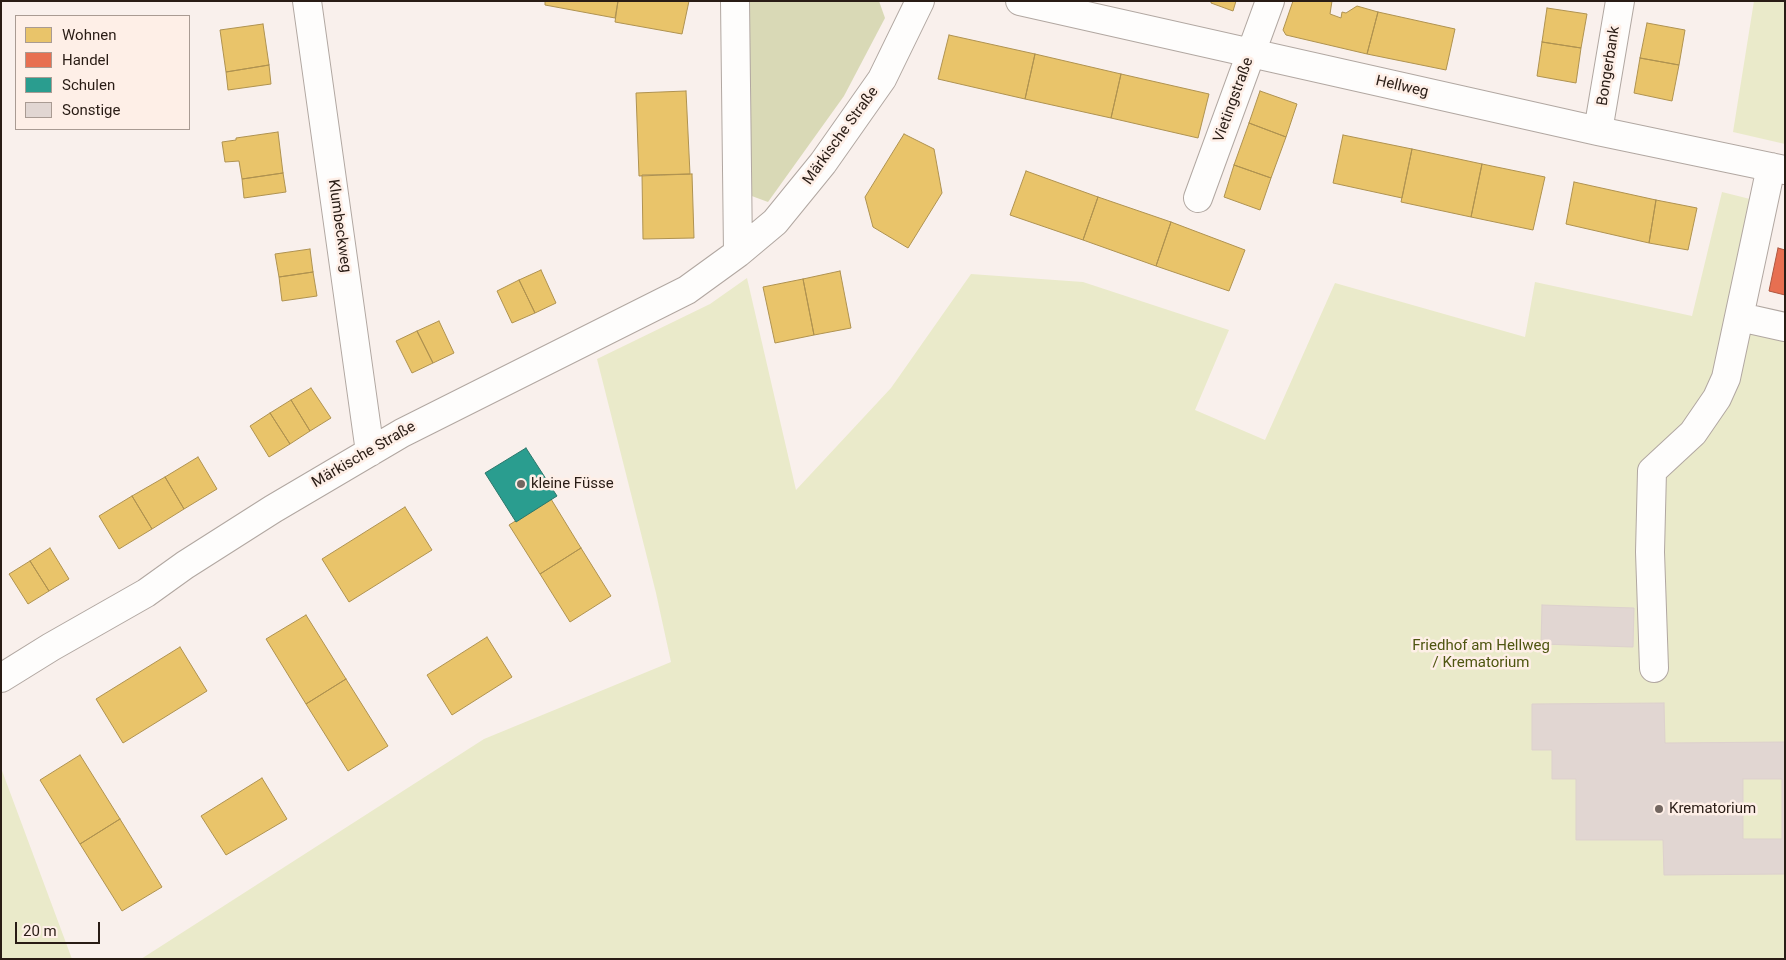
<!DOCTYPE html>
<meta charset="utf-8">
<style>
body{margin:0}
#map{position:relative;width:1786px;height:960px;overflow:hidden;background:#f9f0ec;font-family:Roboto,sans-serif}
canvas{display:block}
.frame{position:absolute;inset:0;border:2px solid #291c15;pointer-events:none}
.legend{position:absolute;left:15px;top:15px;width:175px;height:115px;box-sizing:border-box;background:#feefe7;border:1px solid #a99b93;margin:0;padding:6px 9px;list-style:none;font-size:15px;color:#291c15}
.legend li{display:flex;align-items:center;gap:10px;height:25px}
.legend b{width:25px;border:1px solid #a99b93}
.scale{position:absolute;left:15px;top:922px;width:85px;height:22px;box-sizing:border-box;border:2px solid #291c15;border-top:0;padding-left:6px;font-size:15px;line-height:18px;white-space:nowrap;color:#291c15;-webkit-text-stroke:4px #feefe7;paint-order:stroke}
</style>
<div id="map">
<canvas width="1786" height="960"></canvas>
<div class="frame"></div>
<ul class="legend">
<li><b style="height:14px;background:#e9c46a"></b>Wohnen</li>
<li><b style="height:14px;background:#e76f51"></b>Handel</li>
<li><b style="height:14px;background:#2a9d8f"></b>Schulen</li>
<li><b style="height:14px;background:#e1d6d2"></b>Sonstige</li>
</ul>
<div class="scale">20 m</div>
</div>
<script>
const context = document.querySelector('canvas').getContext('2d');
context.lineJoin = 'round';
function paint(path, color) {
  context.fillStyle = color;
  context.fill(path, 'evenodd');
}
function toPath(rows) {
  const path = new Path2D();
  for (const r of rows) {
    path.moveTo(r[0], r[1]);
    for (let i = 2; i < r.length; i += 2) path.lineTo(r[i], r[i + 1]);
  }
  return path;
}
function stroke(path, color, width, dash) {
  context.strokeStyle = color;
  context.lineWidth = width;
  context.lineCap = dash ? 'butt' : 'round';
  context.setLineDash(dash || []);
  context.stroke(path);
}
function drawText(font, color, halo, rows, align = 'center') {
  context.font = font + ' Roboto,sans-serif';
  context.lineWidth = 5;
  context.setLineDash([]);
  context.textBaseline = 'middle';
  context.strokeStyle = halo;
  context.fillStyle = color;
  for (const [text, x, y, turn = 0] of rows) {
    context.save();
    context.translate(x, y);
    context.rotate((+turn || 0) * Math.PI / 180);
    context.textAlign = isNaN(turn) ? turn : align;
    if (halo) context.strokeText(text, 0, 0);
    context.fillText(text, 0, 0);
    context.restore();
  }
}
const green = toPath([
 [1754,1,1785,1,1785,144,1733,132],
 [1722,192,1774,205,1747,328,1785,337,1785,959,141,959,484,739,671,662,656,593,597,359,710,304,747,278,796,490,891,388,971,274,1083,282,1229,330,1195,410,1265,440,1335,283,1525,337,1535,282,1692,316],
 [1,768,72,959,1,959]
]);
const forest = toPath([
 [750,1,879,1,885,18,844,96,768,202,749,195]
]);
const homes = toPath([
 [545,1,618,1,615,18,545,5,545,1],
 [618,1,689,1,682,34,615,22,618,1],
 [1211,1,1236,1,1233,11,1211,3,1211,1],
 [1293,1,1332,1,1330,14,1341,18,1342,12,1346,13,1357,6,1378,12,1367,54,1286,35,1283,30,1293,1],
 [1547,8,1587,14,1581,48,1542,42,1547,8],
 [1378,12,1455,29,1446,70,1367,54,1378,12],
 [1647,23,1685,30,1679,65,1640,58,1647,23],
 [263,24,269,65,226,72,220,30,263,24],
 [949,35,1035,54,1025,99,938,79,949,35],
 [1542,42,1581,48,1576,83,1537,76,1542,42],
 [1035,54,1121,74,1111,118,1025,99,1035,54],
 [1640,58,1679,65,1672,101,1634,93,1640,58],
 [269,65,271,84,228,90,226,72,269,65],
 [1121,74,1209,94,1198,138,1111,118,1121,74],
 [686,91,690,174,639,176,636,93,686,91],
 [1260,91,1297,104,1286,137,1249,123,1260,91],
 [1249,123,1286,137,1271,178,1234,165,1249,123],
 [278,132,283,173,242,179,239,161,225,162,222,142,236,140,236,138,278,132],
 [904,134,934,149,942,193,908,248,873,227,865,197,904,134],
 [1343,135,1412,149,1402,198,1333,183,1343,135],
 [1412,149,1482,164,1471,217,1401,202,1412,149],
 [1482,164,1545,177,1533,230,1471,217,1482,164],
 [1234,165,1271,178,1260,210,1224,197,1234,165],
 [1026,171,1098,197,1083,240,1010,215,1026,171],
 [283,173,286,192,244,198,242,179,283,173],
 [692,174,694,238,643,239,642,175,692,174],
 [1574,182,1656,200,1649,243,1566,224,1574,182],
 [1098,197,1171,222,1156,266,1083,240,1098,197],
 [1656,200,1697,208,1688,250,1649,243,1656,200],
 [1171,222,1245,250,1229,291,1156,266,1171,222],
 [310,249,313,272,279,277,275,254,310,249],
 [541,270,556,303,535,313,519,280,541,270],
 [840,271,851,328,814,335,803,279,840,271],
 [313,272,317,296,282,301,279,277,313,272],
 [803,279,814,335,775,343,763,287,803,279],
 [519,280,535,313,512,323,497,291,519,280],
 [439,321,454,353,433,363,417,331,439,321],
 [417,331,433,363,412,373,396,341,417,331],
 [311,388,331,418,310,431,291,400,311,388],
 [291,400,310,431,290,444,270,413,291,400],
 [270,413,290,444,269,457,250,426,270,413],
 [198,457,217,489,184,509,165,477,198,457],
 [165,477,184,509,152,529,132,496,165,477],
 [132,496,152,529,119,549,99,516,132,496],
 [551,499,581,548,540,574,509,525,551,499],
 [405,507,432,550,349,602,322,559,405,507],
 [50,548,69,579,49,591,30,561,50,548],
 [581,548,611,596,570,622,540,574,581,548],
 [30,561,49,591,28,604,9,574,30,561],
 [306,615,346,679,306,704,266,639,306,615],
 [487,637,512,677,452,715,427,675,487,637],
 [180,647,207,691,123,743,96,699,180,647],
 [346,679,388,746,348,771,306,704,346,679],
 [80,755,120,819,80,844,40,780,80,755],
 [262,778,287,819,226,855,201,816,262,778],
 [120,819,162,887,122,911,80,844,120,819]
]);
const shops = toPath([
 [1778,248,1785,250,1785,295,1769,291,1778,248]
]);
const schools = toPath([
 [526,448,557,496,516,522,485,473,526,448]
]);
const building = toPath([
 [1542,605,1634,608,1633,647,1541,644,1542,605],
 [1664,703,1665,743,1785,742,1785,874,1664,875,1663,840,1576,840,1576,779,1552,779,1552,750,1532,750,1532,704,1664,703],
 [1743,779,1782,779,1782,839,1743,839,1743,779]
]);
const minor = toPath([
 [307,1,370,452],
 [735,1,738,253],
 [1020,1,1598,131,1785,170],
 [1598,131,1620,1],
 [1198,198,1270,1],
 [1740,317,1785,327],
 [1654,668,1650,552,1652,471,1693,433,1717,398,1726,378,1771,167],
 [1,678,51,647,146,593,185,565,273,509,402,433,687,290,738,253,775,222,823,163,882,79,920,1]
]);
const markers = [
 [521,484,5,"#726660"],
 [1659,809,5,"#726660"]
];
const streetNames = [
 ["Bongerbank",1609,66,-81],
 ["Hellweg",1402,87,13],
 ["Vietingstraße",1234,100,-70],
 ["Märkische Straße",841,136,-54],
 ["Klumbeckweg",339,226,82],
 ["Märkische Straße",364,455,-30]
];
const poiNames = [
 ["kleine Füsse",531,484],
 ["Krematorium",1669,809]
];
const parkNames = [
 ["Friedhof am Hellweg",1481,646],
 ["/ Krematorium",1481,663]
];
paint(green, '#eaeaca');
paint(forest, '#d9d9b6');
paint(homes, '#e9c46a');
stroke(homes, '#af9250', 1);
paint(shops, '#e76f51');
stroke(shops, '#ae563f', 1);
paint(schools, '#2a9d8f');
stroke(schools, '#2a766a', 1);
paint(building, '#e1d6d2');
stroke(building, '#ddd1cd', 1);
stroke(minor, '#b1a7a1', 30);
stroke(minor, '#fefdfc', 28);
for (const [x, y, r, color] of markers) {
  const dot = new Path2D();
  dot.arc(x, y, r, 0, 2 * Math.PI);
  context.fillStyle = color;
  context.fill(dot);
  stroke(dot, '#feefe7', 2);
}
drawText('15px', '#291c15', '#feefe7', streetNames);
drawText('15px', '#291c15', '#feefe7', poiNames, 'left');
drawText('15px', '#4f5611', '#feefe7', parkNames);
</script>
